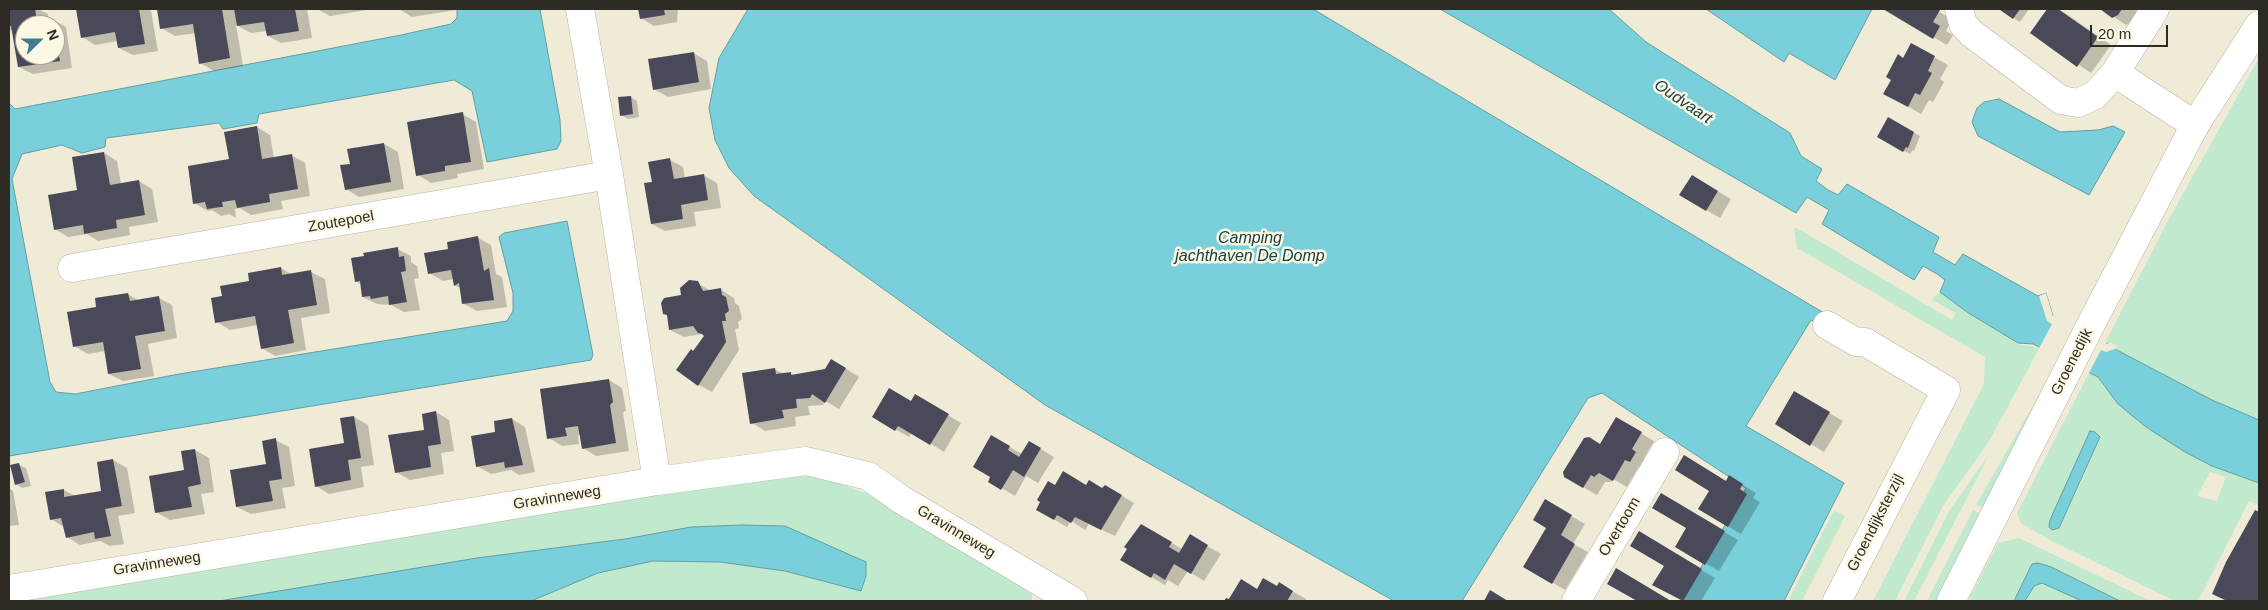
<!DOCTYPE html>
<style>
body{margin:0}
#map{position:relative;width:2268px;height:610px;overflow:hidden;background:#f0ebd7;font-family:Helvetica,sans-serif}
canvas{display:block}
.frame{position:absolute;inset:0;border:10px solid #2d2b24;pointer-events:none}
.north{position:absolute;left:15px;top:15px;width:50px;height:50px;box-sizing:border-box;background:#fdf8e4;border:1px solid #aaa697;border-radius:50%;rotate:68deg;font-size:14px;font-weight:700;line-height:20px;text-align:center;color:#2d2b24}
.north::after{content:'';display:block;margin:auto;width:18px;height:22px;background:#3e7d91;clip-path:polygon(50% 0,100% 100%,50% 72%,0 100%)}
.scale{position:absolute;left:2090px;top:25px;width:78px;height:22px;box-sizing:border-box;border:2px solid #2d2b24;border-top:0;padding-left:6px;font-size:15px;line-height:18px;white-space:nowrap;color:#2d2b24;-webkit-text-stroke:4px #fdf8e4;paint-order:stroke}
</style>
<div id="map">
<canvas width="2268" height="610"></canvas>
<div class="frame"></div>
<div class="north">N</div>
<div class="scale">20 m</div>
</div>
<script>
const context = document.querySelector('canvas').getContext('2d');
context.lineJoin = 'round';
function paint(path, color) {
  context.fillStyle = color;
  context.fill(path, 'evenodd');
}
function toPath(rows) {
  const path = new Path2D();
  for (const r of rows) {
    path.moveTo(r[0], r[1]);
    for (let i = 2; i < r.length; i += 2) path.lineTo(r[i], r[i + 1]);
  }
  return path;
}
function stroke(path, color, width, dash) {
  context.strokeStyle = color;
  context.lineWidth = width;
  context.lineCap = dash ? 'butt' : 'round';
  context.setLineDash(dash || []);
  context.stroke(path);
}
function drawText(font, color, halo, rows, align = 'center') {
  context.font = font + ' Helvetica,sans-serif';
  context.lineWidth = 5;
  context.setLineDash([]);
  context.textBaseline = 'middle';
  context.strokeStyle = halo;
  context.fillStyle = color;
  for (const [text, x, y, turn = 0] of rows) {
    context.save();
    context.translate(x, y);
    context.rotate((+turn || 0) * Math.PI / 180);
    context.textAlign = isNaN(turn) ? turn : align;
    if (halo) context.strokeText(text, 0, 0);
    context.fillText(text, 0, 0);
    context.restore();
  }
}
const green = toPath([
 [2259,58,2259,420,2212,400,2105,343,2170,217],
 [1794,228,1797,228,1952,320,1956,313,1932,300,1940,292,1967,312,2014,339,2019,345,2032,346,2039,349,1988,443,1943,506,1895,601,1873,601,1984,384,1985,357,1797,248],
 [2089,373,2098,377,2118,404,2146,427,2212,466,2259,483,2259,505,2249,501,2198,601,2175,601,2048,539,2021,523,2017,513],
 [2095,432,2100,437,2080,485,2059,528,2056,530],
 [2210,472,2226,477,2217,501,2197,496],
 [2044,386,2046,387,1983,508,1976,505],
 [1990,453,1914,601,1904,601,1949,511],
 [809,473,869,494,1026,585,1032,594,1032,601,531,601,598,573,653,561,720,562,785,571,844,587,785,526,742,525,691,527,625,539,477,558,219,601,9,601,693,488],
 [1834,510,1845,516,1802,601,1788,601],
 [1973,510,1980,514,1936,601,1927,601],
 [2019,538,2044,550,2151,601,2120,601,2051,567,2038,563,2032,564,2014,601,1968,601,1998,543],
 [2042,583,2048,583,2082,601,2025,601,2034,586]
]);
const water = toPath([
 [457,9,540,9,560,120,561,141,557,149,487,162,472,91,454,80,259,114,257,123,223,129,219,123,106,138,105,147,82,153,62,145,22,154,12,179,50,382,56,392,75,394,179,374,507,321,513,311,513,293,499,237,504,233,567,221,593,355,591,360,9,456,9,103,15,109,401,35,451,24,457,18,457,9],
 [748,9,1313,9,1829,316,1822,327,1811,320,1746,426,1844,483,1784,601,1682,601,1746,488,1602,393,1588,398,1462,601,1394,601,1045,405,754,196,729,168,715,140,709,108,719,58,748,9],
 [1440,9,1609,9,1646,42,1790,133,1801,156,1822,169,1816,181,1828,190,1838,195,1847,184,1939,237,1933,252,1955,265,1963,254,2038,296,2046,293,2053,316,2106,344,2109,343,2115,349,2212,400,2259,420,2259,483,2212,466,2185,452,2146,427,2118,404,2098,377,2033,344,2018,343,1967,312,1940,292,1945,280,1937,274,1923,266,1914,280,1822,224,1829,210,1807,197,1796,213,1440,9],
 [1706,9,1872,9,1835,80,1789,53,1784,62,1706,9],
 [1999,99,2060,132,2098,130,2113,126,2125,132,2089,195,1978,136,1972,122,1977,108,1984,102,1999,99],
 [2090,431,2095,432,2100,437,2059,528,2052,530,2049,527,2050,520,2090,431],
 [742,525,785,526,866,562,866,576,861,591,785,571,720,562,653,561,598,573,531,601,219,601,477,558,625,539,691,527,742,525],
 [2038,563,2051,567,2120,601,2082,601,2042,583,2034,586,2025,601,2014,601,2032,564,2038,563]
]);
const pier = toPath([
 [2046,293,2053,316,2057,315,2106,340,2106,344,2111,342,2118,348,2106,352,2101,350,2088,375,2038,350,2052,324,2047,321,2039,296]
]);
const shadow = toPath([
 [21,9,38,9,48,14,49,20,52,19,66,27,72,68,33,74,19,67,14,32,9,29,9,11],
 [25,25,55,25,55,55,25,55],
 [77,9,147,9,151,11,158,51,133,55,119,48,118,41,95,45,82,37],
 [158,9,307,9,312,38,281,43,268,36,267,31,251,33,236,25,243,66,214,71,200,63,196,33,175,36,161,28],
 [317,9,373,9,330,16],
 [399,9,456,9,456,10,412,17],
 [639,9,678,9,677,22,654,26,641,18],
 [1885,9,1934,9,1952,19,1946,31,1953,35,1947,45],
 [2003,9,2029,9,2020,22,2002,10],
 [2049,9,2058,9,2065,13,2111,45,2091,73,2032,33],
 [2102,9,2139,9,2131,22,2126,25],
 [1912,45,1948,65,1940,79,1944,82,1933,102,1929,100,1921,114,1898,101,1904,59],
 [693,53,707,61,711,89,668,97,654,89],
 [631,97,637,101,639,117,628,119,621,115],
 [462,114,476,122,484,169,457,174,458,178,431,183,418,175],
 [1888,119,1920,136,1914,151,1913,150,1910,154,1878,137],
 [257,127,270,135,274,158,291,155,305,163,310,196,281,201,283,209,251,215,240,208,235,209,236,218,229,214,221,216,212,210,208,211,194,203],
 [384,144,398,152,404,189,359,197,346,189,351,165,349,150],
 [104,153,117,161,121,184,139,181,152,189,158,222,129,227,130,235,98,241,87,234,68,237,55,229],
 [670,160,683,167,685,178,703,175,717,183,721,208,694,212,696,226,665,231,652,224,653,184],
 [1692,176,1731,199,1720,218,1681,195],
 [478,238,491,245,496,274,502,277,507,307,477,311,464,304,461,289,455,285,454,279,443,281,429,273],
 [397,249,411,256,411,262,417,266,419,278,414,279,420,310,404,312,391,305,377,304,363,297,361,284,356,281],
 [281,268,292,275,311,272,325,279,330,313,301,318,306,350,275,356,262,348,258,325,230,330,217,322,223,297],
 [697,283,711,291,721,290,734,298,735,303,739,306,742,319,738,322,739,328,735,329,739,350,712,392,699,385,694,352,705,336,702,334,684,337,670,330,668,316,664,313],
 [128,294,139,301,159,298,172,305,177,338,148,344,154,376,123,381,109,374,105,351,88,354,74,346,98,308],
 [845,368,859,377,839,409,825,401,823,405,808,406,810,415,795,417,796,426,765,431,752,423,774,369,784,374,790,373,795,376],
 [609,380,622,388,626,410,623,413,629,451,596,456,583,448,580,435,578,435,579,444,562,446,549,438],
 [1795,393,1843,421,1824,452,1777,424],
 [916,396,961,423,944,452,912,432,909,437,874,417,911,403],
 [436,412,449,420,454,451,441,453,444,474,410,480,396,472],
 [354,417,368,425,374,465,361,467,364,487,329,494,316,486,346,444],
 [512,419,525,427,535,472,519,475,511,470,491,474,477,466,497,433],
 [1617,419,1654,441,1644,458,1648,461,1643,469,1639,466,1627,487,1613,479,1611,482,1605,482,1597,495,1565,477,1601,445],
 [992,437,1022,454,1029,442,1054,457,1038,483,1026,476,1015,496,990,481,992,477],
 [275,440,289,447,295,486,282,488,286,508,251,514,237,507,267,465],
 [195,450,209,458,214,492,201,494,205,514,170,520,156,512,186,471],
 [113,460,127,468,135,513,118,516,124,544,110,546,100,541,80,545,67,537,64,527,51,519,64,490,75,496,103,492],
 [19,465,26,468,31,486,22,488,16,484],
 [1729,477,1756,493,1753,498,1760,502,1741,534,1699,509],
 [1087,486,1103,490,1105,486,1134,503,1115,536,1089,524,1085,530,1071,521,1067,527,1038,510,1055,487],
 [9,488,13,491,19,525,9,526],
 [1662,495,1738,540,1719,571,1677,547,1688,528],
 [1546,501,1585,524,1573,544,1588,552,1565,590,1525,566,1547,528],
 [2256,512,2259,514,2259,601,2228,601,2214,593],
 [1142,526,1182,549,1190,536,1221,554,1204,581,1188,571,1178,586,1168,580,1165,585,1122,560],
 [1639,533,1715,578,1701,601,1683,601,1654,584,1665,566],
 [1241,581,1257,590,1278,588,1280,584,1306,599,1305,601,1227,601]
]);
const building = toPath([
 [9,9,35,9,37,20,52,18,54,25,25,25,25,55,55,55,56,40,60,61,18,67,11,26,9,26],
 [76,9,139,9,145,44,118,48,115,32,81,38],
 [157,9,222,9,230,58,199,64,193,24,160,29],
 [234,9,295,9,299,31,267,36,264,22,237,26],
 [638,9,664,9,665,15,640,19],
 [1883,9,1937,9,1940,10,1933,22,1940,26,1933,39],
 [2002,9,2020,9,2013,19,2000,10],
 [2047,9,2058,9,2098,37,2077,67,2030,33],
 [2100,9,2122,9,2118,15,2112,18],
 [1911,43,1935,56,1928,71,1932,73,1920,95,1915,93,1908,107,1883,94,1891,80,1886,77,1898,54,1903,58],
 [694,52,699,82,653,90,648,59],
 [631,96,633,114,620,116,618,97],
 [463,112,471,162,445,166,445,171,416,176,407,122],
 [1888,117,1914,132,1908,148,1906,147,1903,152,1877,137],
 [257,126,262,159,292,154,298,189,269,194,270,202,237,208,235,200,222,202,223,207,221,207,207,209,205,202,193,204,188,166,229,159,224,132],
 [384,143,391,182,345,190,340,165,350,164,347,149],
 [104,152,110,185,139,180,145,215,116,220,117,228,84,234,83,225,54,230,48,195,77,190,72,157],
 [670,158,674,179,704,174,708,200,681,205,683,219,651,224,644,183,652,182,648,162],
 [1692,175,1718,191,1706,211,1679,195],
 [478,236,484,271,489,268,494,300,462,304,459,283,454,286,451,270,428,274,424,253,448,249,447,242],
 [398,247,399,257,404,256,406,271,401,272,407,302,389,305,388,296,371,299,370,296,362,297,360,281,355,282,351,258,364,256,363,253],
 [281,267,282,275,311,270,317,305,288,310,294,343,261,349,255,316,215,323,211,298,222,296,220,286,249,281,248,273],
 [689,280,698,281,703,291,721,288,722,295,726,297,729,311,725,314,726,321,722,321,726,342,698,386,676,370,691,349,693,351,704,336,702,334,698,333,693,326,669,330,667,315,663,314,661,303,664,298,681,295,680,288],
 [128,293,130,301,159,296,165,331,135,336,141,369,108,374,103,342,73,347,67,312,96,307,95,298],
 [831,359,846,368,825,403,812,394,810,398,796,399,797,408,782,410,784,418,750,424,742,373,775,368,776,374,791,372,791,375,825,369],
 [609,379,613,402,610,405,616,443,582,449,578,426,565,428,567,436,547,439,540,389],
 [889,388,911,401,915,394,949,414,930,445,898,426,895,431,872,417],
 [1794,391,1830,412,1810,446,1775,424],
 [436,411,441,444,428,446,431,467,395,473,388,435,424,430,422,414],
 [354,416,361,458,348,460,351,480,315,487,309,449,344,443,340,418],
 [1616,417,1642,432,1632,449,1636,452,1630,462,1625,460,1613,481,1599,473,1594,477,1591,475,1583,488,1564,477,1563,472,1584,438,1589,437,1600,444],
 [512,418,523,465,505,468,504,462,476,467,471,436,495,432,494,421],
 [991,435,1010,446,1008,450,1019,457,1029,441,1041,448,1024,477,1013,470,1001,490,988,482,990,477,973,467],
 [276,438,282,479,269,481,273,501,236,507,230,470,266,464,262,441],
 [195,449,201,484,188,487,192,507,155,513,149,476,184,470,181,451],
 [1684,455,1726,481,1729,475,1743,484,1740,489,1747,494,1728,527,1698,509,1709,491,1675,470],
 [113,459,122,506,105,509,111,536,95,539,94,532,66,538,61,518,50,520,45,492,64,489,64,497,101,491,97,462],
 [19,463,25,482,15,485,10,465],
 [1063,471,1086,485,1089,480,1102,488,1105,485,1122,495,1101,530,1075,517,1071,523,1057,515,1054,520,1036,510,1040,502,1037,500,1048,481,1055,485],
 [1661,493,1725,531,1705,565,1675,547,1686,528,1652,508],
 [1545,499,1572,515,1561,535,1575,544,1552,584,1523,567,1546,528,1533,520],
 [2255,510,2259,512,2259,601,2227,601,2212,594,2226,562],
 [1141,524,1172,542,1169,547,1179,553,1190,534,1208,545,1191,574,1174,564,1165,580,1154,573,1151,578,1120,560,1127,549,1124,547],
 [1639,531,1702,569,1683,601,1652,585,1664,566,1630,546],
 [1616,568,1671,601,1637,601,1607,584],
 [1263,578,1277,586,1279,582,1293,591,1287,601,1224,601,1226,598,1229,599,1241,579,1257,589],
 [1490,590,1508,601,1484,601]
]);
const minor = toPath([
 [580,9,609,175,657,481],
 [1959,9,1963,24,1971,33,2061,100,2078,103,2095,95,2115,73,2155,9],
 [2115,73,2195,125],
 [72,268,609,175],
 [1827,325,1856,342,1865,342,1946,390,1837,601],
 [9,589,657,481,806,461,868,476,902,500,1073,601],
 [1576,601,1665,452]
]);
const major = toPath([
 [1951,601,2088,330,2195,125,2259,25]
]);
const streetNames = [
 ["Zoutepoel",341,222,-10],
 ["Groenedijk",2072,362,-63],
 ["Gravinneweg",557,498,-9],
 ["Groendijksterzijl",1876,523,-63],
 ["Overtoom",1620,527,-59],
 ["Gravinneweg",956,532,31],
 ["Gravinneweg",157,564,-9]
];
const waterNames = [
 ["Oudvaart",1683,102,34],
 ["Camping",1250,239],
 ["jachthaven De Domp",1250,257]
];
paint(green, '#c0e9ce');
paint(water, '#79cfda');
stroke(water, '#629ea3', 1);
paint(pier, '#f0ebd7');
paint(shadow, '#0003');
paint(building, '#4a4959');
stroke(minor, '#b9b4a1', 29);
stroke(major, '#b9b4a1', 29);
stroke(minor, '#fff', 28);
stroke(major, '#fff', 28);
drawText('15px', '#2d2b24', '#fdf8e4', streetNames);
drawText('italic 16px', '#174045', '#fdf8e4', waterNames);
</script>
